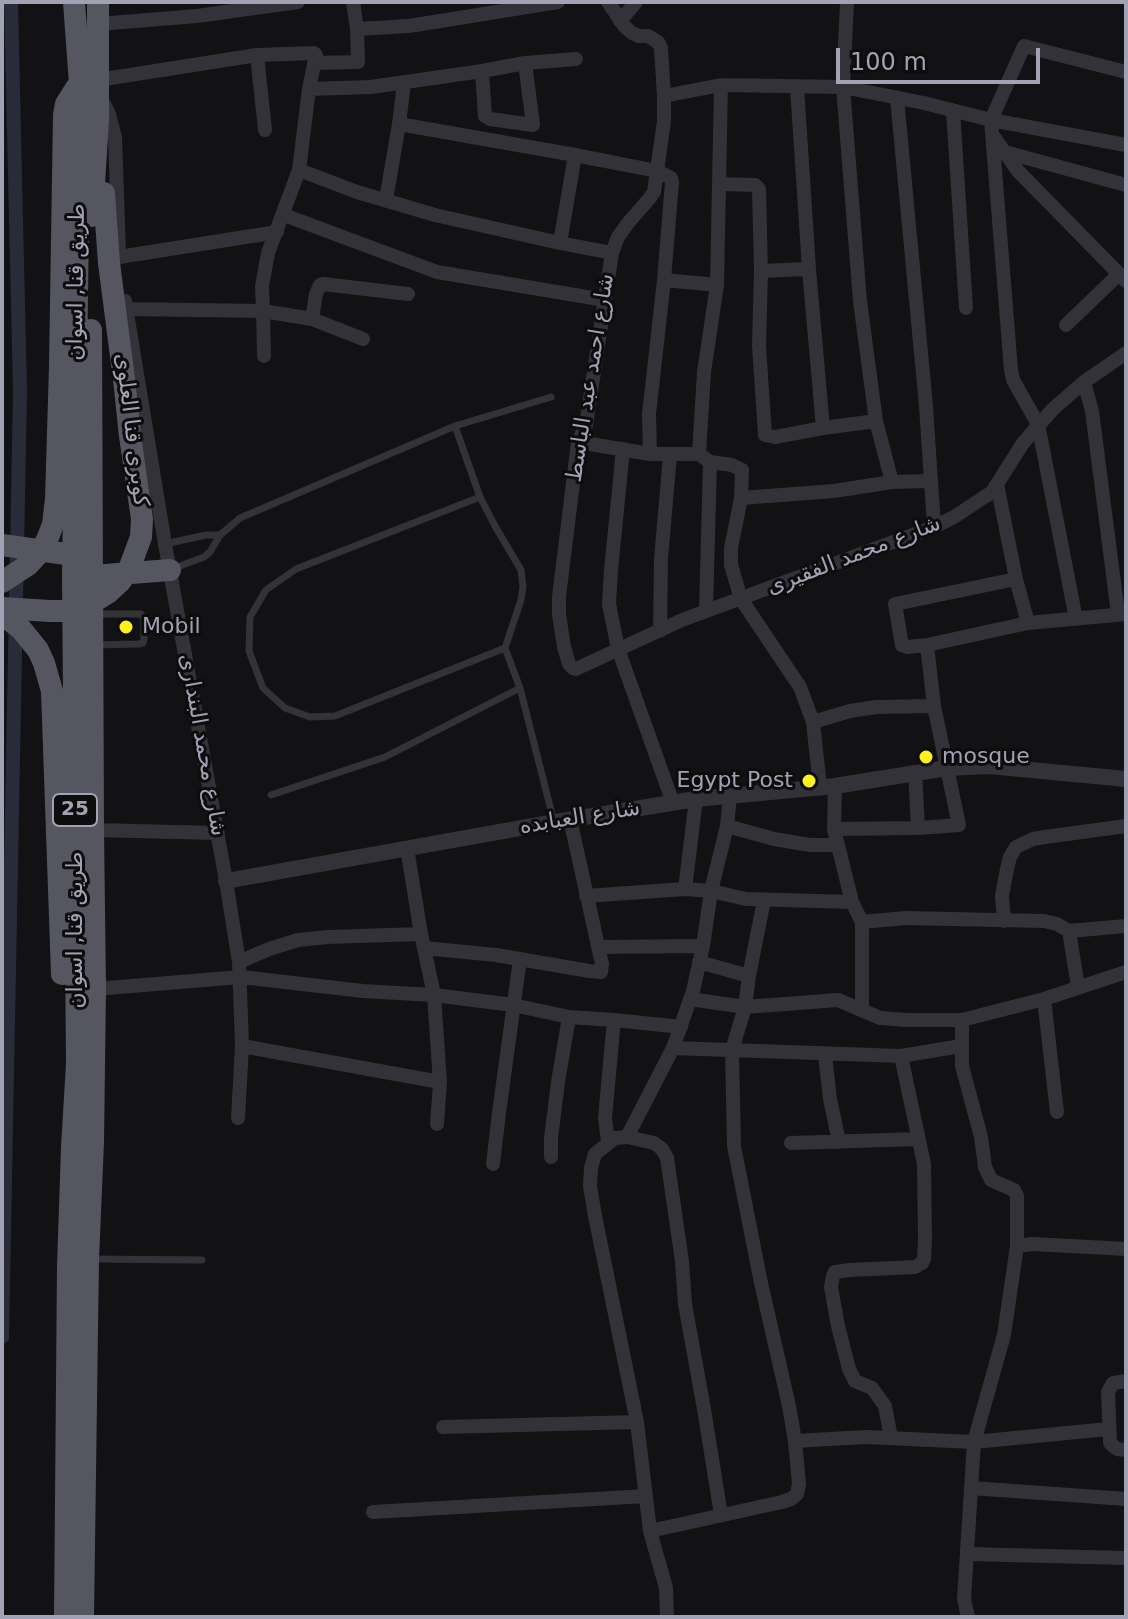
<!DOCTYPE html>
<meta charset="utf-8">
<style>
body{margin:0}
#map{position:relative;width:1128px;height:1619px;overflow:hidden;background:#121113;font-family:"DejaVu Sans",sans-serif}
canvas{display:block}
.frame{position:absolute;inset:0;border:4px solid #a2a2b5;pointer-events:none}
.scale{position:absolute;left:836px;top:48px;width:204px;height:36px;box-sizing:border-box;border:4px solid #a2a2b5;border-top:0;padding-left:10px;font-size:24px;line-height:28px;white-space:nowrap;color:#a2a2b5;-webkit-text-stroke:6px #0d0d0e;paint-order:stroke}
</style>
<div id="map">
<canvas width="1128" height="1619"></canvas>
<div class="frame"></div>
<div class="scale">100 m</div>
</div>
<script>
const context = document.querySelector('canvas').getContext('2d');
context.lineJoin = 'round';
function toPath(rows) {
  const path = new Path2D();
  for (const r of rows) {
    path.moveTo(r[0], r[1]);
    for (let i = 2; i < r.length; i += 2) path.lineTo(r[i], r[i + 1]);
  }
  return path;
}
function stroke(path, color, width, dash) {
  context.strokeStyle = color;
  context.lineWidth = width;
  context.lineCap = dash ? 'butt' : 'round';
  context.setLineDash(dash || []);
  context.stroke(path);
}
function drawText(font, color, halo, rows, align = 'center') {
  context.font = font + ' "DejaVu Sans",Cairo,sans-serif';
  context.lineWidth = 6;
  context.setLineDash([]);
  context.textBaseline = 'middle';
  context.strokeStyle = halo;
  context.fillStyle = color;
  for (const [text, x, y, turn = 0] of rows) {
    context.save();
    context.translate(x, y);
    context.rotate((+turn || 0) * Math.PI / 180);
    context.textAlign = isNaN(turn) ? turn : align;
    if (halo) context.strokeText(text, 0, 0);
    context.fillText(text, 0, 0);
    context.restore();
  }
}
const canal = toPath([
 [2,1337,20,392,11,2]
]);
const service = toPath([
 [455,426,480,497,495,526,521,570,523,587,521,600,505,648,520,688,554,822],
 [480,497,296,569,266,590,250,617,249,651,263,688,285,708,310,717,335,716,505,648],
 [165,544,206,535,220,535],
 [172,569,204,557,210,552,220,535,240,518,455,426,551,397],
 [94,645,139,644,143,643,144,639,144,619,141,614,96,614],
 [271,795,385,757,520,688],
 [90,1259,202,1260]
]);
const minor = toPath([
 [353,2,357,29,409,26,558,2],
 [608,2,625,27,632,33,639,36,648,36,658,42,661,48,664,96,664,121,654,192,649,199,628,223,618,237,612,253,586,425,578,442,559,597,559,614,564,647,569,664,573,668,576,669,682,620,934,527,954,517,992,492,1023,443,1053,409,1084,382,1126,353],
 [847,2,843,87,860,301,876,421,892,482],
 [620,21,636,2],
 [98,24,197,16,298,2],
 [257,55,265,130],
 [314,63,358,62,357,29],
 [482,71,485,116,490,119,533,125,525,63],
 [98,80,257,55,314,53,316,55,309,89,299,170,268,253,262,286,263,311,126,309],
 [797,87,809,269,823,428],
 [309,89,371,87,482,71,525,63,576,59],
 [100,96,109,114,115,137,119,252],
 [664,96,721,85,843,87,924,103,991,120,1126,145],
 [897,98,926,406,934,527],
 [953,111,966,308],
 [399,124,575,155,657,171,671,178,672,182,664,280,649,414,650,454],
 [994,137,1018,171,1126,281],
 [1005,152,1126,185],
 [299,170,357,192,435,215,560,243,575,155],
 [719,184,755,185,759,189,761,271,759,346,765,435,775,437,823,428,876,421],
 [386,200,399,124,404,83],
 [284,215,437,272,605,300],
 [560,243,612,253],
 [119,257,277,232],
 [761,271,809,269],
 [664,280,717,285],
 [125,301,165,544,226,881,239,962,242,1046,238,1118],
 [312,319,363,339],
 [1066,325,1119,274],
 [264,356,263,311,312,319,316,294,320,285,323,284,408,294],
 [1084,382,1092,411,1118,614],
 [578,442,650,454,699,454,710,462,732,465,742,470,741,498,731,548,731,565,741,599,800,687,813,722,820,787],
 [623,449,611,570,609,604,618,649,673,803],
 [699,454,704,372,717,285,721,85],
 [997,484,1016,579,1028,623],
 [741,498,834,491,892,482,931,481],
 [1016,579,895,604,902,645,908,647,927,645,1028,623,1126,614],
 [706,611,710,462],
 [1076,619,1038,424,1013,380,1011,370,991,120,1024,46,1126,72],
 [660,631,661,559,670,455],
 [813,722,850,711,876,707,934,706],
 [915,772,918,828],
 [835,786,834,829,852,902,862,922,862,1010],
 [727,826,774,839,810,845,837,845],
 [834,829,918,828,959,825,934,706,927,645],
 [93,830,218,833],
 [407,848,421,934,434,995,440,1082,437,1124],
 [685,889,696,799],
 [586,896,685,889,711,891,746,899,852,902],
 [1004,921,1002,896,1007,869,1010,857,1016,847,1033,839,1045,837,1126,826],
 [862,922,905,918,1044,921,1057,924,1069,931,1126,926],
 [1069,931,1078,987],
 [598,947,703,946],
 [424,948,496,955,589,971,601,972,602,964,570,819],
 [239,962,269,949,298,940,328,937,421,934],
 [699,962,749,976],
 [95,989,241,977,363,991,434,995,513,1005,569,1017,614,1020,681,1027],
 [690,999,745,1007,838,1000,880,1018,906,1020,962,1020,1044,999,1126,972],
 [1044,999,1057,1112],
 [962,1020,962,1066,981,1137,985,1167,991,1180,1014,1190,1017,1196,1017,1246],
 [242,1046,440,1082],
 [673,1048,901,1056,961,1046],
 [825,1055,830,1099,839,1142],
 [627,1137,673,1048,693,991,703,946,711,891,727,826,730,795],
 [608,1142,605,1118,614,1020],
 [791,1143,919,1139],
 [551,1157,551,1138,558,1082,569,1017],
 [493,1164,499,1113,520,959],
 [1126,1381,1113,1383,1108,1392,1110,1443,1117,1449,1126,1450],
 [443,1427,637,1422],
 [891,1438,885,1406,872,1388,855,1381,849,1369,838,1326,831,1287,833,1276,835,1272,850,1270,915,1267,922,1263,924,1259,925,1239,924,1164,901,1056],
 [795,1441,866,1437,974,1442,1108,1429],
 [971,1488,1126,1499],
 [373,1512,646,1496],
 [721,1515,704,1409,685,1304,682,1261,667,1158,662,1149,654,1143,627,1137,615,1138,595,1154,591,1168,590,1186,595,1216,637,1422,650,1531,782,1502,791,1499,797,1494,799,1484,795,1441,789,1406,761,1283,734,1146,732,1050,745,1007,749,976,764,900],
 [650,1531,666,1588,667,1617],
 [967,1554,1126,1558],
 [968,1617,964,1599,974,1442,1004,1335,1017,1246,1032,1244,1126,1249]
]);
const tertiary = toPath([
 [226,881,554,822,696,799,835,786,947,768,989,766,1126,779]
]);
const trunk = toPath([
 [104,193,109,263,124,379],
 [92,216,98,120,98,2],
 [60,366,64,115,66,104,76,88],
 [2,545,73,555],
 [79,577,170,570],
 [2,614,21,629,38,650,44,663,52,691,62,974],
 [65,1617,68,1266,72,1147,77,1064,73,577,80,84,74,2],
 [83,1617,88,1259,93,1142,95,989,93,830,91,330]
]);
const trunkBridge = toPath([
 [2,582,28,565,39,553,47,540,53,524,56,499,60,366],
 [2,608,50,611,65,611,81,607,95,601,108,593,120,582,129,569,141,537,142,519,130,436,124,379]
]);
const markers = [
 [126,627,8,"#fff11e"],
 [926,757,8,"#fff11e"],
 [809,781,8,"#fff11e"]
];
const shields = [
 [75,810,44]
];
const shieldNames = [
 ["25",75,810]
];
const streetNames = [
 ["طريق قنا, اسوان",77,282,-89],
 ["شارع احمد عبد الباسط",591,378,-81],
 ["كوبرى قنا العلوى",131,430,83],
 ["شارع محمد الفقيرى",854,556,-21],
 ["شارع محمد البندارى",202,745,80],
 ["شارع العبابده",580,818,-9],
 ["طريق قنا, اسوان",76,930,-90]
];
const poiNames = [
 ["Mobil",142,627],
 ["mosque",942,757],
 ["Egypt Post",793,781,"right"]
];
stroke(canal, '#272c38', 14);
stroke(service, '#333239', 7);
stroke(minor, '#333239', 14);
stroke(tertiary, '#333239', 16);
stroke(trunk, '#565661', 22);
stroke(trunkBridge, '#565661', 22);
for (const [x, y, r, color] of markers) {
  const dot = new Path2D();
  dot.arc(x, y, r, 0, 2 * Math.PI);
  context.fillStyle = color;
  context.fill(dot);
  stroke(dot, '#0d0d0e', 3);
}
for (const [x, y, w] of shields) {
  const box = new Path2D();
  box.roundRect(x - w / 2, y - 16, w, 32, 6);
  context.fillStyle = '#0d0d0e';
  context.fill(box);
  stroke(box, '#a2a2b5', 2);
}
drawText('bold 20px', '#a2a2b5', null, shieldNames);
drawText('22px', '#a2a2b5', '#0d0d0e', streetNames);
drawText('22px', '#a2a2b5', '#0d0d0e', poiNames, 'left');
</script>
